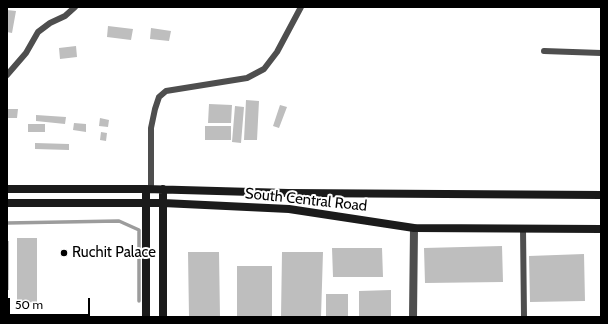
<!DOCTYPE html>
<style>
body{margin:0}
#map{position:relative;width:608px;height:324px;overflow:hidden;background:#fff;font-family:Cabin,sans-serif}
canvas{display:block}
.frame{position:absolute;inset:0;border:8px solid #000;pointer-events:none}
.scale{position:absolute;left:8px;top:298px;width:82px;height:18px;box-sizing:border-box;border:2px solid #000;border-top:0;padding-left:5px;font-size:12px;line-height:14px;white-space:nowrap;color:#000;-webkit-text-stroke:3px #fff;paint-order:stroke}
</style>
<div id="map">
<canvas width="608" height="324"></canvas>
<div class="frame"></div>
<div class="scale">50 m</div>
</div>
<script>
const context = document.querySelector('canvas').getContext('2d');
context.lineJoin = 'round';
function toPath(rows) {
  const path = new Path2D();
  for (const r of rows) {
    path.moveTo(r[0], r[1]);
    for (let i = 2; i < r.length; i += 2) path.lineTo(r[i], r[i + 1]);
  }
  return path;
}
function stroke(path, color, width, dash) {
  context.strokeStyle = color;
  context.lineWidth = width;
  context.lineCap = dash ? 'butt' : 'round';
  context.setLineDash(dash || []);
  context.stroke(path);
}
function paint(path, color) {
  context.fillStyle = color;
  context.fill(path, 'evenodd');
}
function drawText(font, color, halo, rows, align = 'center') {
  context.font = font + ' Cabin,sans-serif';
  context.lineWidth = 4;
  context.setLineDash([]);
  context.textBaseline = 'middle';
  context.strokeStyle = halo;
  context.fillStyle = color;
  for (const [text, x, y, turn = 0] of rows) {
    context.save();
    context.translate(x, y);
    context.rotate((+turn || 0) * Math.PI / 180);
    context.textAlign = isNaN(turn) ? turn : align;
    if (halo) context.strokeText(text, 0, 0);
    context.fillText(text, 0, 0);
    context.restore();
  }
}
const stream = toPath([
 [7,223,119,221,139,230,139,301]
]);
const building = toPath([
 [7,10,16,11,12,33,7,32],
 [108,26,133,29,131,40,107,37],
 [151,28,171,31,169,41,150,39],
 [76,46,77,57,60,59,59,48],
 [246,100,259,101,257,140,244,140],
 [209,104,232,105,231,123,208,123],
 [280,105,287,107,279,128,273,126],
 [235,106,244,107,241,143,232,142],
 [7,109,18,109,17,118,7,118],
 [36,115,66,117,65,124,36,121],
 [100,118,109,120,108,127,99,126],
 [74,123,86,124,86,132,73,130],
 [28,124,45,124,45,132,28,132],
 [205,126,231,126,231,140,205,140],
 [101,132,107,133,106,141,100,140],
 [35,143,69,144,69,150,35,149],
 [17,238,37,238,37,302,17,303],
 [7,241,9,241,9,290,7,290],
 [502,246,503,282,425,283,424,248],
 [332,248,382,248,383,277,333,277],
 [188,252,219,252,220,317,189,317],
 [282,252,323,252,321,317,281,317],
 [584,254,585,301,530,302,529,256],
 [237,266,272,266,272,317,237,317],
 [391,290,391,317,359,317,359,291],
 [326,294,348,294,348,317,326,317]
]);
const service = toPath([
 [544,51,601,53],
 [7,75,26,53,38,32,50,23,65,16,75,7],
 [151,189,151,128,155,109,159,97,166,91,247,78,264,69,277,52,301,7],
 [523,229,524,317]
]);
const minor = toPath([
 [413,317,414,228]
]);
const secondary = toPath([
 [7,189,146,189,288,193,601,195],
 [146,189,146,317],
 [7,203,163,203,289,209,414,228,601,229],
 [163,317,163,189]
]);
const markers = [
 [64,253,4,"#000"]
];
const streetNames = [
 ["South Central Road",306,200,6]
];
const poiNames = [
 ["Ruchit Palace",72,253]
];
stroke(stream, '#9c9c9c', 3.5);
paint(building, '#bebebe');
stroke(service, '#4e4e4e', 6);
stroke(minor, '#4e4e4e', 8);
stroke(secondary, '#1b1b1b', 8);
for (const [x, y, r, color] of markers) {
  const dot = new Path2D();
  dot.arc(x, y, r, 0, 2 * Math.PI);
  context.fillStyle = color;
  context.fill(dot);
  stroke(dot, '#fff', 1.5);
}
drawText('15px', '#000', '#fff', streetNames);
drawText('15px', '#000', '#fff', poiNames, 'left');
</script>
